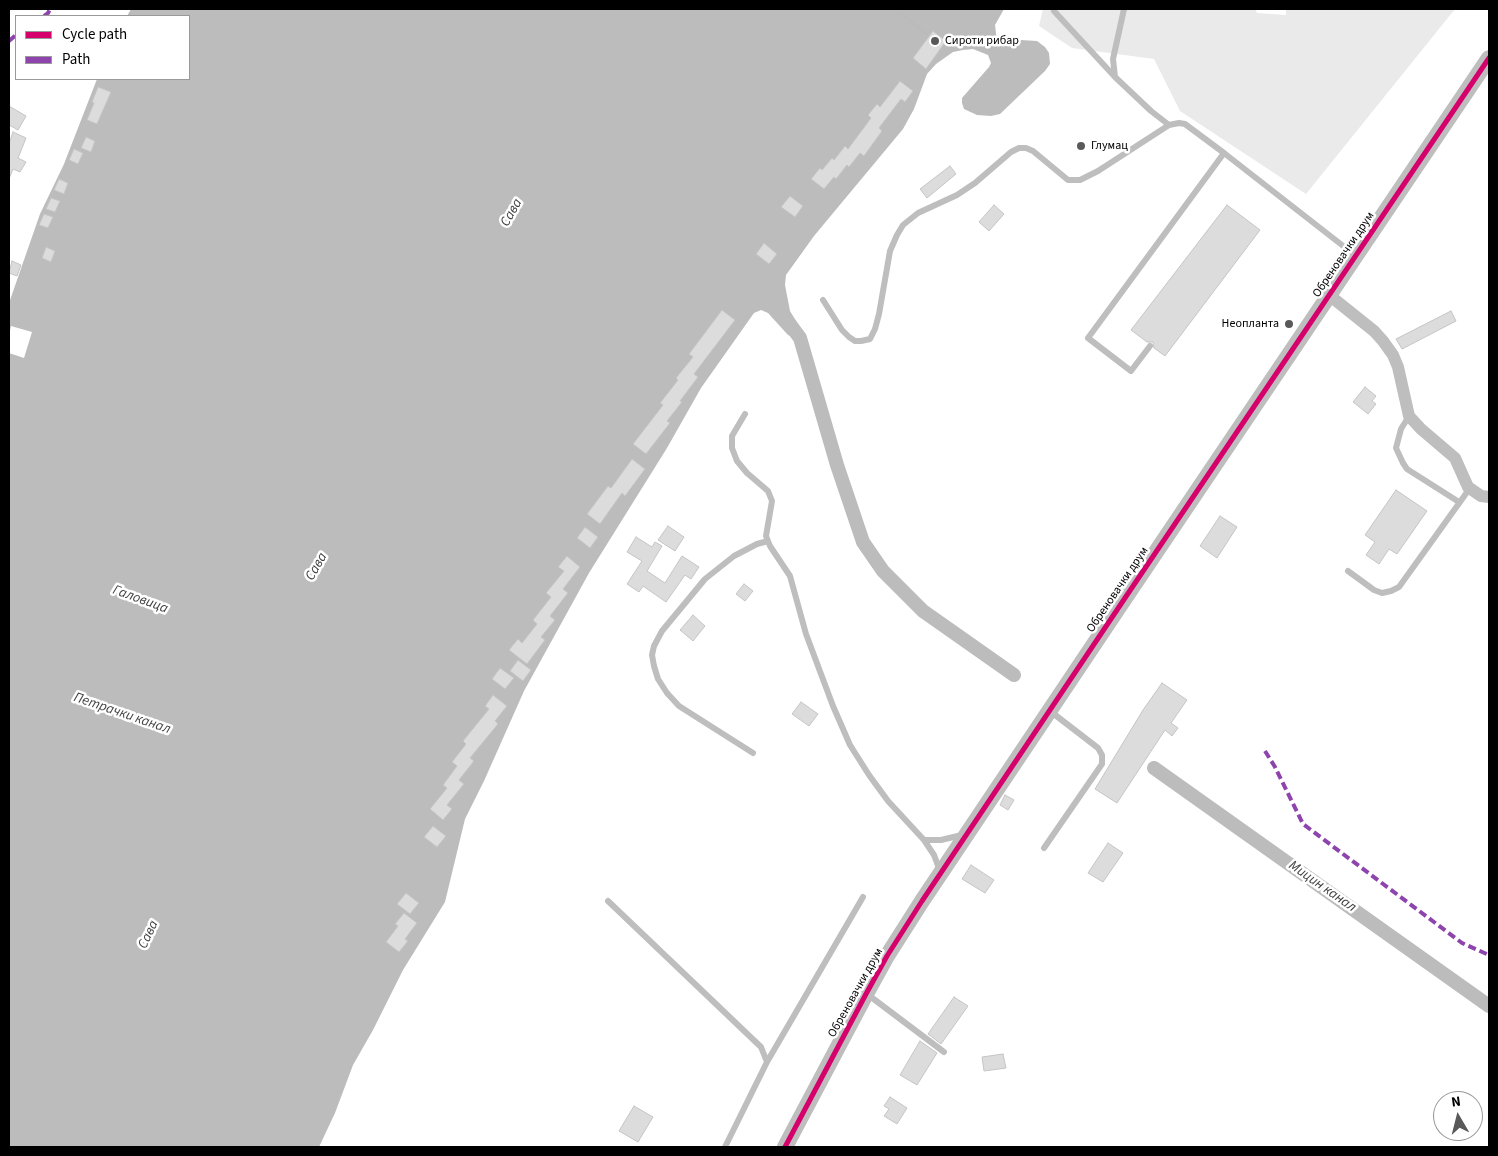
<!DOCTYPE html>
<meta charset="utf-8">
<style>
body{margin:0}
#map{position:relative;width:1498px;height:1156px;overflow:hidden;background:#fff;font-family:"Source Sans 3",sans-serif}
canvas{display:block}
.frame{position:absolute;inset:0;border:10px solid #000;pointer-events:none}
.legend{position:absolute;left:15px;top:15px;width:175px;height:65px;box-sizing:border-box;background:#fff;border:1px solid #999;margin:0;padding:6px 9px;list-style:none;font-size:15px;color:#000}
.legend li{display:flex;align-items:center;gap:10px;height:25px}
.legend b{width:25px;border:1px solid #999}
.north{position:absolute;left:1433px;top:1091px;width:50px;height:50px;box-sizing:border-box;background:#fff;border:1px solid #999;border-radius:50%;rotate:352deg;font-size:14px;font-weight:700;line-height:20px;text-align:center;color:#000}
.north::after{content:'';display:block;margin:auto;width:18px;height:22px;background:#595959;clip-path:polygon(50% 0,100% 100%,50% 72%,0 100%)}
</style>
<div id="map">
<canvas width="1498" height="1156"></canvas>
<div class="frame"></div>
<ul class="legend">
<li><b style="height:6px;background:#d6006c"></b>Cycle path</li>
<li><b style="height:6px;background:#8e44ad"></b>Path</li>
</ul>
<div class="north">N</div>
</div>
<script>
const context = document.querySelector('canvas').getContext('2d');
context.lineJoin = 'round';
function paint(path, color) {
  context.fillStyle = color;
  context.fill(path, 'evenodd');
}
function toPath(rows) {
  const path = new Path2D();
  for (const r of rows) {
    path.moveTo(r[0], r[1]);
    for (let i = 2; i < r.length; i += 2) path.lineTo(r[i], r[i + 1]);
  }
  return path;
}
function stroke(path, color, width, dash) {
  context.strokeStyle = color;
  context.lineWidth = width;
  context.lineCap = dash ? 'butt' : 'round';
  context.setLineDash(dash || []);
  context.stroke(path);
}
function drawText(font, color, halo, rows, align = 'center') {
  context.font = font + ' "Source Sans 3",sans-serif';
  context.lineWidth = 5;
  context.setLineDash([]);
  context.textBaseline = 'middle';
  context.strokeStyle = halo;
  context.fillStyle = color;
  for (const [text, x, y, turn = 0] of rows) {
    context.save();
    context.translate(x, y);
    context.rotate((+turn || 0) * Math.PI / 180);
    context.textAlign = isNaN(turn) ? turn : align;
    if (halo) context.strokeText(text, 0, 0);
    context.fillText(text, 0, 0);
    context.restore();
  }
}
const green = toPath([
 [1043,9,1255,9,1257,13,1286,15,1286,9,1455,9,1306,194,1180,111,1154,59,1072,48,1039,26]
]);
const water = toPath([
 [131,9,1004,9,995,25,997,42,1001,45,1009,45,1021,40,1037,41,1045,47,1049,53,1050,64,1045,71,1000,114,991,116,977,115,964,109,962,103,962,98,989,67,991,63,988,55,973,49,963,50,953,52,936,64,927,74,914,109,903,129,814,236,786,275,785,285,790,311,796,321,800,332,800,338,798,339,788,335,768,313,761,310,754,313,701,388,667,448,589,573,524,691,484,781,465,819,445,902,403,970,373,1030,353,1065,335,1113,319,1147,9,1147,9,303,40,214,64,164,97,79,189,79,189,16,127,16]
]);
const pier = toPath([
 [11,326,32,332,24,358,9,353,9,335]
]);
const canal = toPath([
 [789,323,800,338,837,465,863,542,883,571,923,611,1014,675],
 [1154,768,1489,1006]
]);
const building = toPath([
 [933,31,946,41,926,69,913,58,933,31],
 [900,81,913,91,905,102,901,99,879,128,882,131,864,156,860,153,849,167,847,165,836,179,834,177,824,189,811,179,820,168,822,170,832,158,834,160,845,146,848,149,871,118,868,115,877,104,880,107,900,81],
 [98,87,111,92,97,124,87,120,94,103,92,102,98,87],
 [9,106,26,116,18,130,9,125,9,106],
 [13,132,26,138,18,158,26,162,20,172,13,169,9,179,9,144,13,132],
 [86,137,95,141,91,152,81,148,86,137],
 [74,149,83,153,78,164,69,160,74,149],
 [950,166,956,174,927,198,920,189,950,166],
 [59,179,68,183,64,194,54,190,59,179],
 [790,196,803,206,795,217,781,207,790,196],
 [51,198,60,201,55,212,46,209,51,198],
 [994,205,1004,214,989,231,979,222,994,205],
 [1227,205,1260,230,1165,356,1154,348,1153,342,1147,342,1131,330,1227,205],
 [44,214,53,217,48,228,39,225,44,214],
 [764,243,777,254,769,264,756,254,764,243],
 [46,247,55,251,51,262,42,258,46,247],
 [12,261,21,265,17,276,9,273,12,261],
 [722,310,735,320,694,374,698,377,680,401,682,402,667,421,670,423,646,454,633,444,663,405,660,403,678,380,676,378,693,357,689,354,722,310],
 [1451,311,1456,321,1402,349,1396,339,1451,311],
 [1365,387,1376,396,1372,401,1376,404,1368,414,1353,402,1365,387],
 [632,459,645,469,625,496,622,493,600,524,587,514,608,486,611,488,632,459],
 [1396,490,1427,511,1397,554,1389,549,1379,564,1366,555,1375,542,1365,535,1396,490],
 [1220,516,1237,527,1217,558,1200,546,1220,516],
 [668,526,684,537,675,551,658,540,668,526],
 [585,527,598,537,590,548,577,538,585,527],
 [636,537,652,547,655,542,662,546,647,571,665,583,682,556,699,567,691,579,685,575,666,602,643,586,639,592,627,584,642,561,627,552,636,537],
 [567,556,580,567,563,589,568,593,550,616,555,620,541,637,545,640,527,664,509,650,518,639,522,643,537,624,533,620,551,597,546,593,564,571,558,567,567,556],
 [744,584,753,591,745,601,736,594,744,584],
 [693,615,705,626,693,641,680,630,693,615],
 [518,660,531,670,523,681,510,671,518,660],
 [500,668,514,678,505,689,492,679,500,668],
 [1162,683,1187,700,1171,723,1178,728,1172,736,1165,730,1117,803,1095,789,1143,710,1162,683],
 [493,695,507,706,495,721,498,724,470,758,474,761,459,780,464,784,447,805,452,809,443,820,430,809,447,788,443,785,457,766,452,762,466,744,463,741,489,709,485,706,493,695],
 [801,702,818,714,809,726,792,714,801,702],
 [1005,795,1014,800,1008,810,1000,805,1005,795],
 [433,826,446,836,437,847,424,837,433,826],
 [1108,843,1123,853,1103,882,1088,873,1108,843],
 [971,865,994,880,985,893,962,879,971,865],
 [406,893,419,903,410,914,397,904,406,893],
 [404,913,417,923,405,939,408,941,399,952,386,942,398,926,395,924,404,913],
 [954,997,968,1006,941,1044,928,1034,954,997],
 [920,1041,937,1053,917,1085,900,1075,920,1041],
 [1003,1054,1006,1068,984,1071,982,1057,1003,1054],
 [890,1097,907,1108,897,1124,884,1116,889,1109,884,1106,890,1097],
 [634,1106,653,1117,638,1142,619,1131,634,1106]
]);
const path = toPath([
 [899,12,929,36]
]);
const service = toPath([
 [1054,11,1115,77,1151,111,1169,125],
 [1115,77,1113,59,1124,9],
 [823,300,842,330,849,337,855,341,861,341,870,339,875,329,879,314,890,251,897,235,903,225,918,213,957,195,975,183,1011,152,1019,148,1026,148,1033,151,1068,180,1080,180,1098,171,1169,125,1179,123,1185,124,1224,153,1356,256],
 [1150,346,1131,371,1088,338,1224,153],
 [745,414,732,436,732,448,737,461,747,473,768,491,772,501,766,536,770,546,790,576,806,634,833,706,850,745,869,775,888,801,924,840,934,855,940,871],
 [1409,416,1401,429,1396,448,1403,463,1407,469,1459,502],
 [1348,571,1374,590,1382,593,1391,591,1399,587,1470,488],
 [753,753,679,706,667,693,658,679,654,666,652,655,654,646,662,631,705,579,734,556,757,544,768,541],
 [924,840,941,840,962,835],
 [1044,848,1102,764,1102,755,1098,748,1050,711],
 [608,901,761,1047,767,1062,725,1147],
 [867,994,944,1052],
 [767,1062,863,897]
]);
const minor = toPath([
 [1329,295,1374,331,1383,341,1393,355,1398,367,1409,416,1421,429,1455,458,1468,487,1481,496,1489,497]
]);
const tertiary = toPath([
 [785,1147,866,994,887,956,922,901,1127,595,1489,58]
]);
const quiet = toPath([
 [44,16,48,13,50,9],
 [9,41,16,35],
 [1265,751,1275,767,1303,824,1462,943,1489,955]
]);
const cycleway = toPath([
 [785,1147,866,994,887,956,922,901,1127,595,1489,58]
]);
const markers = [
 [935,41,5,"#595959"],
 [1081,146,5,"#595959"],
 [1289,324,5,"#595959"]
];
const poiNames = [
 ["Сироти рибар",945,41],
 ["Глумац",1091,146],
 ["Неопланта",1279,324,"right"]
];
const streetNames = [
 ["Обреновачки друм",1344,255,-56],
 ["Обреновачки друм",1118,590,-56],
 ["Обреновачки друм",856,993,-61]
];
const waterNames = [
 ["Сава",512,213,-61],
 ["Сава",317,567,-61],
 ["Галовица",140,600,20],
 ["Петрачки канал",122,714,19],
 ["Мицин канал",1322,887,35],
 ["Сава",149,935,-65]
];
paint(green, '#eaeaea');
paint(water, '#bcbcbc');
paint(pier, '#fff');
stroke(canal, '#bcbcbc', 14);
paint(building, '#dcdcdc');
stroke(building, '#c5c5c5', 1);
stroke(path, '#b8b8b8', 2.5, [1, 2.5]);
stroke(service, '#bebebe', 6);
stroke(minor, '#bebebe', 12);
stroke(tertiary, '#bebebe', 16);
stroke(quiet, '#8e44ad', 4, [8, 4]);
stroke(cycleway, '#d6006c', 5);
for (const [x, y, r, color] of markers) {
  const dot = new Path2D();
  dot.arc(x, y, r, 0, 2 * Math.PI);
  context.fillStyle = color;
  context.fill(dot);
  stroke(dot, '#fff', 2);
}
drawText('12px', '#000', '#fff', poiNames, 'left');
drawText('12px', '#000', '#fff', streetNames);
drawText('italic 14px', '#404040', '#fff', waterNames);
</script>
